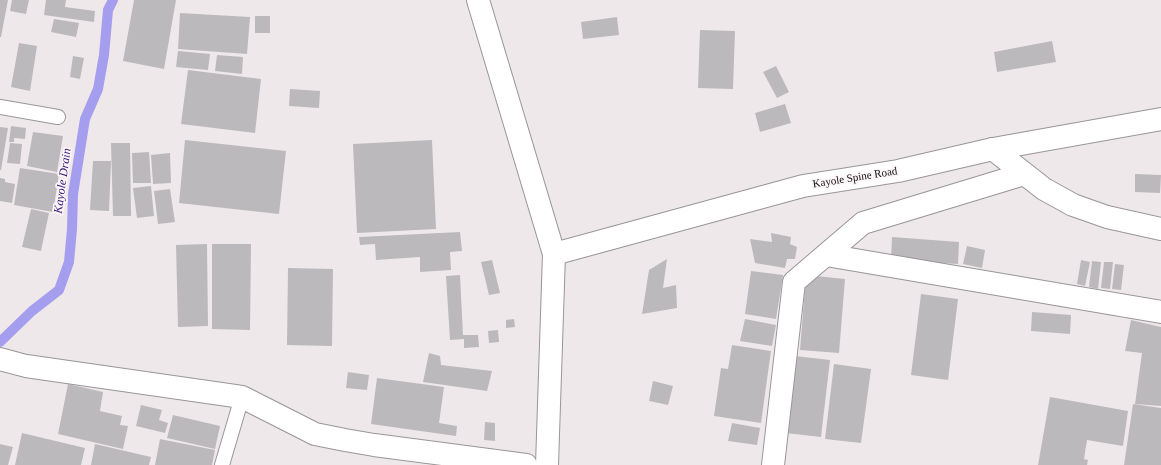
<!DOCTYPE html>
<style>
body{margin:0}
canvas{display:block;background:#eee8ea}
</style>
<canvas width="1161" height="465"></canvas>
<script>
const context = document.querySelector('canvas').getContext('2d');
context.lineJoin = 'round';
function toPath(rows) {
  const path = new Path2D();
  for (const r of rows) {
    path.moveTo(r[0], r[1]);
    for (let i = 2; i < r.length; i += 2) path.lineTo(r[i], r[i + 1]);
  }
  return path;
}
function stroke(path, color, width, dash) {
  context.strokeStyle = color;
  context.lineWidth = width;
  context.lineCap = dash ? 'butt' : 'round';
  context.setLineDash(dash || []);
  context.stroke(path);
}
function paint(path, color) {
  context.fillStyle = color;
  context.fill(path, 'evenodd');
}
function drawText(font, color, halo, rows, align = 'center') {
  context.font = font + ' Georgia,serif';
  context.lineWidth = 3.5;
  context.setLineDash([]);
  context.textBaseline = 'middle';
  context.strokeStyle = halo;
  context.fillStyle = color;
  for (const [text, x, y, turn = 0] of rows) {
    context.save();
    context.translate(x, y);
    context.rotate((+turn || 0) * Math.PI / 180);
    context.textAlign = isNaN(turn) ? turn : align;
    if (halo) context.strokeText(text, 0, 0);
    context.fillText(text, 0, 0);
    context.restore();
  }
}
const stream = toPath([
 [0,342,32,311,59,290,69,262,72,229,73,194,85,119,98,89,104,55,108,10,113,0]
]);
const building = toPath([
 [0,0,8,0,1,37,0,37],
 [12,0,29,0,26,14,10,11],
 [46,0,66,0,65,7,95,11,94,22,44,15],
 [134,0,176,0,164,69,123,61],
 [180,13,250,17,247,54,178,49],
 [255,16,270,16,270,33,255,33],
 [617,17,619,35,583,39,581,22],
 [54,19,79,23,76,37,51,32],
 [700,30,735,31,733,89,698,88],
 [1052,41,1056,62,997,72,994,52],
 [19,43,37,46,30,91,11,87],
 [178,51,210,54,208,70,176,67],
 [217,55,243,57,242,74,215,71],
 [73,56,84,58,80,79,70,77],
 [776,66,789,92,777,98,763,72],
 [188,70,261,79,255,133,181,124],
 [290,89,320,91,319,108,289,106],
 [785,104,791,123,760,132,755,113],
 [11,126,26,128,25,139,14,138,14,142,9,142],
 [0,127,8,128,1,170,0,170],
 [33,132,63,136,57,172,27,166],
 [185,140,286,151,279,214,179,203],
 [432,140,436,229,357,233,353,144],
 [10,143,22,144,20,164,7,163],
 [111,143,130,143,131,216,113,216],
 [149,152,151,183,133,183,132,153],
 [170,153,171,183,153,184,151,155],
 [93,161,111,161,109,211,90,210],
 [20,168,59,174,53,212,14,205],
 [1135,174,1161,175,1160,193,1135,192],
 [0,178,5,179,5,182,15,184,12,203,0,201],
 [151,186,154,216,137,218,133,188],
 [170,189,175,222,158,224,154,191],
 [31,209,49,213,41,251,22,247],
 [460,232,462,251,450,252,451,270,420,272,420,257,376,260,375,244,360,245,359,237],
 [771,233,791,237,790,244,797,247,795,259,787,259,785,268,755,263,750,239,772,242],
 [892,237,959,242,958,264,891,260],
 [207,244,208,326,178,327,176,245],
 [212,244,251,244,250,330,212,329],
 [967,246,985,250,982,268,963,264],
 [667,259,663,288,676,285,677,308,642,314,649,270],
 [492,260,500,293,489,295,481,262],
 [1081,260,1090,262,1085,286,1077,284],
 [1092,261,1101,262,1098,289,1089,287],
 [1104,262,1113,262,1110,289,1101,288],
 [1115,264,1124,265,1121,290,1112,289],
 [288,268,333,269,332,346,287,345],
 [751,271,783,275,776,319,745,314],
 [460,275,463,335,478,335,479,347,464,348,464,339,450,340,446,276],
 [806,275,845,279,839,353,800,350],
 [921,294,958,299,948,380,911,375],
 [1032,312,1071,315,1070,334,1031,331],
 [514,319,515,327,506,328,506,320],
 [745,319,776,325,772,346,740,341],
 [1131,320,1161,327,1161,406,1135,404,1142,353,1125,351],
 [498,330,499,342,489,343,488,331],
 [732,345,771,351,761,423,714,416,721,368,728,369],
 [429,353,440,356,441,365,492,371,487,391,423,382],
 [795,356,830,360,821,437,786,433],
 [834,364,871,369,861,443,825,439],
 [348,372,369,375,367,390,346,388],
 [377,378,444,387,439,423,457,426,456,436,371,424],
 [653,381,673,386,668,405,649,401],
 [68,384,103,392,100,411,122,416,120,425,128,426,123,449,58,434],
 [1050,397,1128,411,1123,446,1087,440,1084,459,1088,460,1087,465,1038,465],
 [1133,404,1161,408,1161,465,1124,465],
 [141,405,162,410,159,420,168,423,165,433,136,426],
 [173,415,220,426,215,449,167,438],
 [485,422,495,423,495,441,484,440],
 [732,423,760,428,757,445,728,441],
 [22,433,85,448,81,465,15,465],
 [160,439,215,450,212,465,155,465],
 [0,444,13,447,8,465,0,465],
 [95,444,151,457,149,465,91,465]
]);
const lane = toPath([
 [0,107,58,117],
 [222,465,242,397]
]);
const street = toPath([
 [478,0,554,254],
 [993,149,1044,189,1073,205,1107,217,1161,229],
 [826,255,1161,312],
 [0,359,26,366,242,397,315,434,345,440,374,445,526,465],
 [773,465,794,282,863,223,1024,174]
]);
const secondary = toPath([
 [547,465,554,254,803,186,898,171,993,149,1161,119]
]);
const streetNames = [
 ["Kayole Spine Road",855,178,-9]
];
const waterNames = [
 ["Kayole Drain",63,181,-82]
];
stroke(stream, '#a59ded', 10);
paint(building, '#bcb9bd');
stroke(lane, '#9a9598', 16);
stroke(street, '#9a9598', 24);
stroke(secondary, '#9a9598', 24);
stroke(lane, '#fff', 14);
stroke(street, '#fff', 22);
stroke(secondary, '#fff', 22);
drawText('11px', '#121011', '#fbf5f8', streetNames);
drawText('italic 12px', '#351d77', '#fbf5f8', waterNames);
</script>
